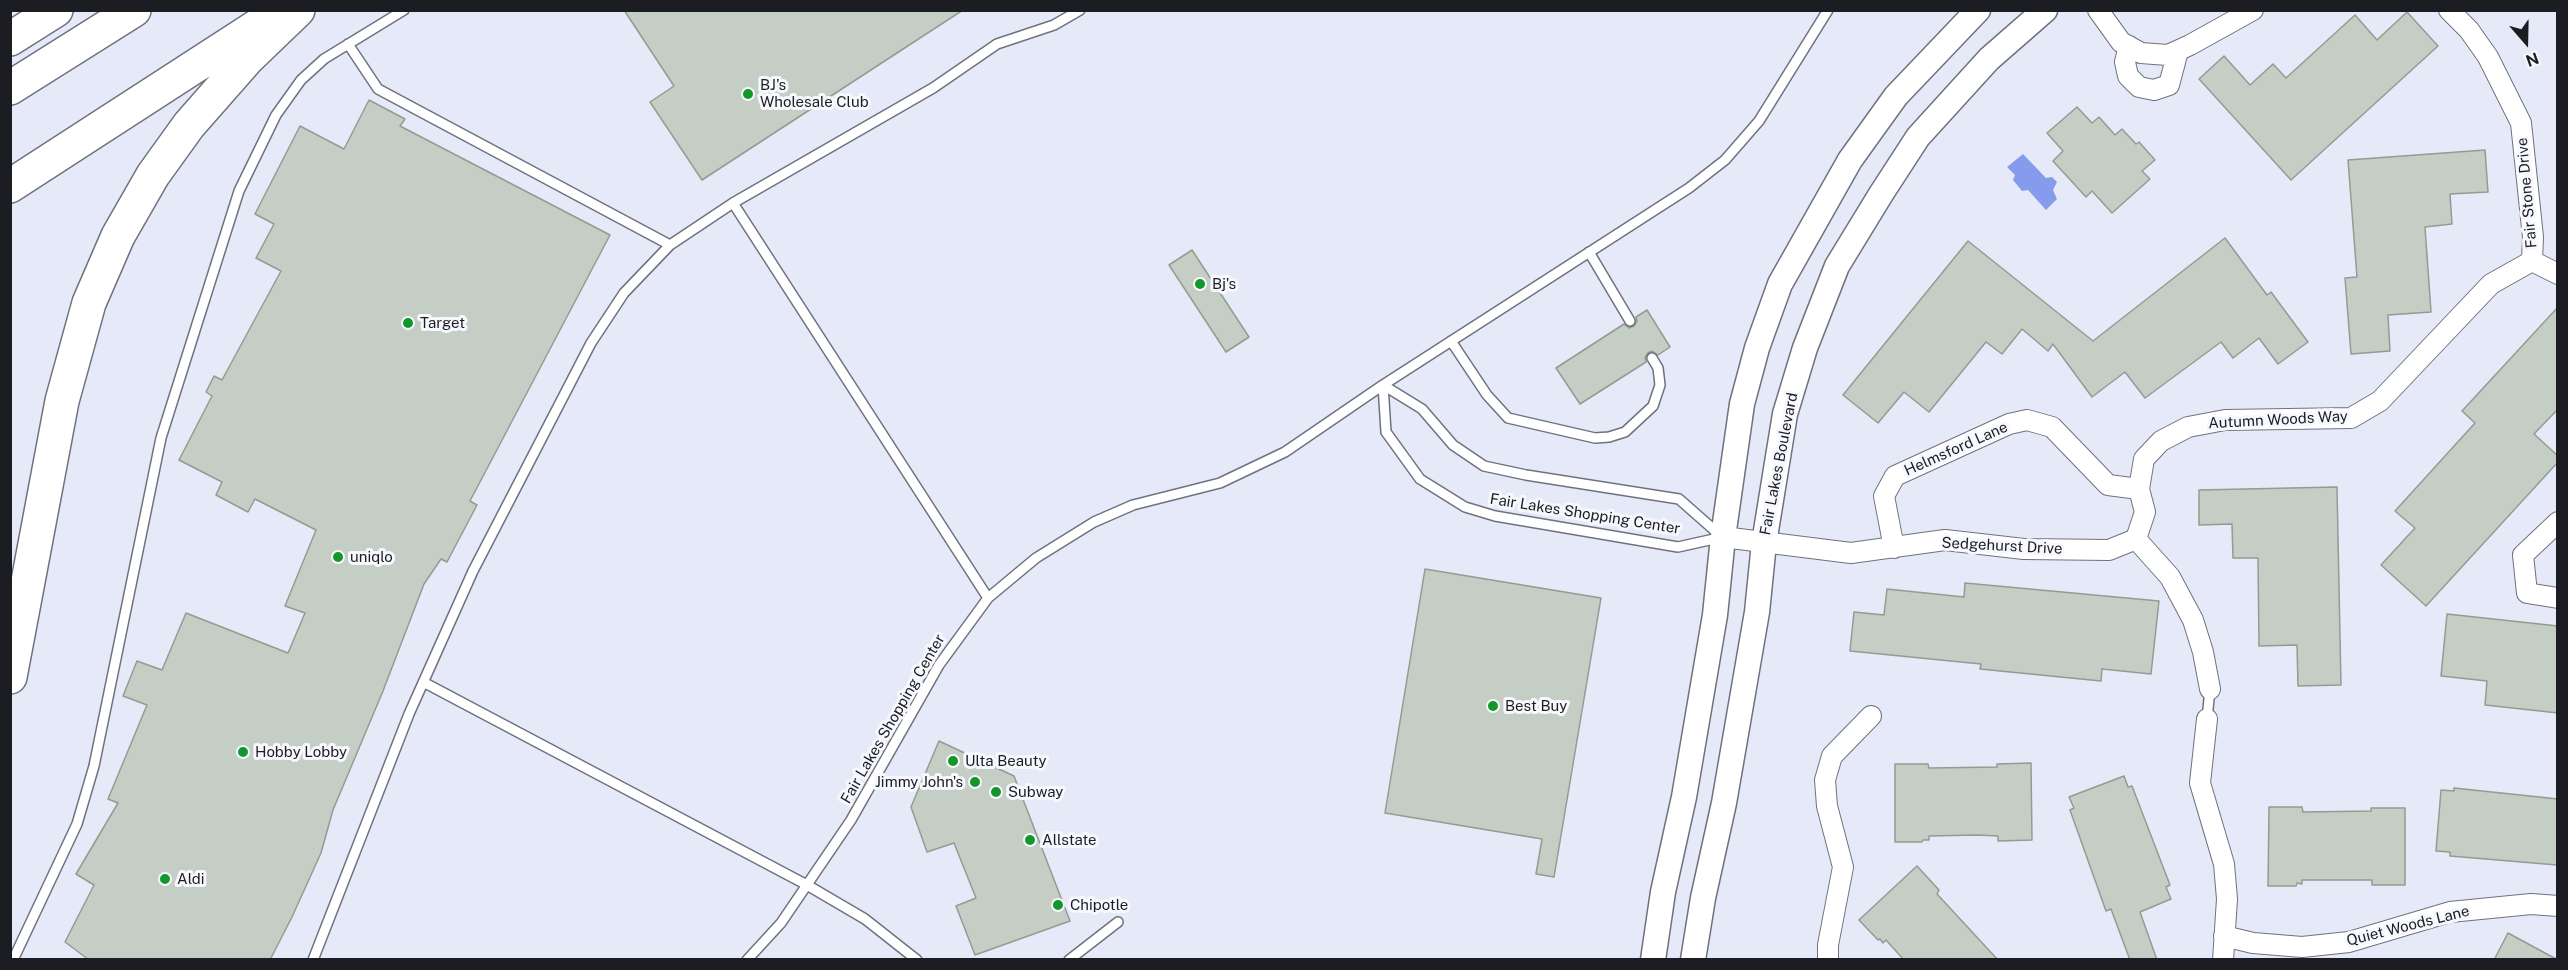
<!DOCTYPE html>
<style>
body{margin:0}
#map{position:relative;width:2568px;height:970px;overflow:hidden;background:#e6eaf8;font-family:"Public Sans",sans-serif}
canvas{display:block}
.frame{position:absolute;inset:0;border:12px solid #1c1d22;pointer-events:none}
.north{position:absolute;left:2496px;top:12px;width:60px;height:60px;-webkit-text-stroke:4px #f6f8fd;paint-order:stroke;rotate:160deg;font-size:16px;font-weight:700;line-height:24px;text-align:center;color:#1c1d22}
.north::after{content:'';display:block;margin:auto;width:21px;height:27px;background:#1c1d22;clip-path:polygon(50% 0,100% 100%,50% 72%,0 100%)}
</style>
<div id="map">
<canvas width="2568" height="970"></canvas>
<div class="frame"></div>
<div class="north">N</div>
</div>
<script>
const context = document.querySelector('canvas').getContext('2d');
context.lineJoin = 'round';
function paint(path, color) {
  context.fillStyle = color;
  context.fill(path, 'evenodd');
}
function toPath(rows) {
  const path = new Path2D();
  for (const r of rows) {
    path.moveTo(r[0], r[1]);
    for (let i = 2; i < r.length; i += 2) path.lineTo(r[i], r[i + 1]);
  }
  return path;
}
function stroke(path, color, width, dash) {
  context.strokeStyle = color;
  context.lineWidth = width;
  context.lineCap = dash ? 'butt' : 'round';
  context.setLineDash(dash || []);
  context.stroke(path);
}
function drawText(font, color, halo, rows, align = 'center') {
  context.font = font + ' "Public Sans",sans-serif';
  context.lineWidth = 6;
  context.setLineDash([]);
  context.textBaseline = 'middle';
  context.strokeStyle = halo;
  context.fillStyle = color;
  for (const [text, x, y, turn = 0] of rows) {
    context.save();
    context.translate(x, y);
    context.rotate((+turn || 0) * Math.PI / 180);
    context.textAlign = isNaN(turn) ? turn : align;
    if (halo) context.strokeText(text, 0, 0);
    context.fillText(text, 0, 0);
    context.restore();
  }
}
const water = toPath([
 [2023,154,2046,178,2052,177,2057,182,2053,190,2057,199,2046,210,2028,190,2022,191,2013,180,2015,175,2007,167]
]);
const building = toPath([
 [624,10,963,10,702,180,650,102,674,86,624,10],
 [2407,12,2438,46,2291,180,2199,79,2224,56,2250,85,2273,64,2286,78,2355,15,2377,40,2407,12],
 [369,100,405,119,400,126,610,235,470,501,477,505,447,562,441,559,424,584,383,691,333,810,321,853,292,917,270,960,89,960,65,942,94,885,76,874,118,803,108,799,147,705,123,696,137,661,162,670,186,613,288,653,305,613,285,606,316,530,255,499,248,512,216,495,222,482,179,460,212,396,206,392,214,376,222,380,281,271,256,258,274,224,255,214,300,126,344,149,369,100],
 [2077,107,2092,123,2099,117,2115,135,2122,129,2136,144,2139,142,2155,160,2142,171,2150,179,2112,213,2092,191,2086,197,2053,161,2063,151,2047,133,2077,107],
 [2485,150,2488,192,2450,194,2452,224,2425,227,2431,312,2388,315,2390,351,2351,354,2345,278,2357,277,2348,160,2485,150],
 [2225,238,2267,295,2271,292,2308,342,2278,364,2259,338,2233,358,2221,342,2145,398,2125,372,2092,397,2053,344,2048,351,2022,329,2002,354,1986,342,1929,412,1904,392,1878,423,1843,395,1968,241,2093,341,2225,238],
 [1192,250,1249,337,1226,352,1169,265,1192,250],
 [2558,307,2558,409,2534,434,2558,456,2558,462,2426,606,2381,565,2415,528,2395,511,2475,423,2462,411,2558,307],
 [1647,310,1670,347,1658,355,1652,351,1648,353,1645,358,1646,362,1580,404,1556,368,1624,324,1629,328,1634,326,1637,321,1636,317,1647,310],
 [2337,487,2341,685,2298,686,2297,645,2259,646,2258,558,2233,558,2232,524,2199,525,2199,490,2337,487],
 [1425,569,1601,598,1554,877,1536,874,1542,839,1385,813,1425,569],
 [1965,583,2159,601,2151,674,2102,669,2101,681,1980,669,1981,664,1850,651,1854,612,1884,615,1887,589,1964,597,1965,583],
 [2447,614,2558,626,2558,713,2485,705,2487,681,2441,676,2447,614],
 [939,741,1014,776,1070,921,975,955,956,906,976,898,954,843,927,852,911,807,939,741],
 [2031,763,2032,840,1998,841,1998,836,1977,835,1929,836,1929,840,1923,840,1922,842,1895,842,1895,764,1928,764,1929,768,1997,767,1997,764,2031,763],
 [2124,776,2128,787,2132,786,2170,885,2166,887,2171,899,2140,912,2157,960,2130,960,2111,909,2106,911,2070,810,2074,808,2069,797,2124,776],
 [2454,788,2558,799,2557,865,2450,856,2450,852,2436,851,2441,790,2454,791,2454,788],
 [2269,807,2302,807,2303,812,2371,811,2371,808,2405,808,2405,885,2372,885,2372,880,2302,880,2302,884,2297,883,2296,886,2268,886,2269,807],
 [1917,866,1939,890,1937,894,1998,960,1904,960,1886,940,1883,943,1880,939,1878,940,1859,920,1917,866],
 [2508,933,2558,960,2494,960,2508,933]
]);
const service = toPath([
 [348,44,378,89,670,245],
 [733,203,988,598],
 [1589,252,1630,321],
 [1451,341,1487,395,1508,418,1595,438,1609,437,1625,432,1653,406,1660,385,1658,368,1652,358],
 [1383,385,1386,432,1420,479,1465,507,1495,516,1678,547,1723,537],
 [1383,385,1422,409,1453,445,1484,466,1526,475,1679,499,1721,536],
 [425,683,807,885,865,919,917,960],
 [2207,719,2210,689],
 [13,960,77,824,94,766,161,438,239,191,276,115,301,80,324,59,404,10],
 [313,960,409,714,473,571,591,343,624,293,670,245,733,203,933,88,997,44,1054,25,1080,10],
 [747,960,781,923,851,820,939,665,988,598,1036,558,1094,522,1133,505,1220,483,1285,452,1383,385,1689,188,1725,160,1759,121,1828,10],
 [1069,960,1118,922]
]);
const minor = toPath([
 [2098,10,2121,42,2141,53,2168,55,2190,45,2253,10],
 [2449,10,2469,30,2488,57,2521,123,2533,237,2532,261,2558,274],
 [2129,46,2125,62,2128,76,2139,87,2154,90,2169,85,2178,51],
 [2558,522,2523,555,2527,593,2558,598],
 [1723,537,1851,553,1945,540,2024,549,2109,550,2136,539],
 [1894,548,1884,496,1895,476,2009,424,2027,420,2052,427,2108,485,2139,489],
 [2210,689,2203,652,2193,620,2170,577,2136,539,2145,512,2139,489,2144,459,2161,441,2188,427,2225,420,2351,418,2380,401,2491,284,2532,261],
 [2207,719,2200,783,2224,864,2227,899,2223,960],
 [2224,936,2253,943,2302,947,2349,942,2450,912,2531,904,2558,906],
 [1828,960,1828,945,1843,867,1827,806,1825,780,1832,756,1871,716]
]);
const tertiary = toPath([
 [1653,960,1663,892,1684,797,1715,615,1723,537,1742,404,1757,348,1780,284,1850,160,1896,96,1978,10],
 [1693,960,1703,898,1724,803,1757,612,1764,543,1785,414,1805,348,1837,266,1881,194,1918,137,1989,59,2045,10]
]);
const motorway = toPath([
 [10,39,56,10],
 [10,88,134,10],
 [10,186,268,19],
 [10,677,62,401,89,303,118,236,153,175,189,125,247,59,298,10]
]);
const markers = [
 [748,94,6,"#13972b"],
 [1200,284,6,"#13972b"],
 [408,323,6,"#13972b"],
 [338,557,6,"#13972b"],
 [1493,706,6,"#13972b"],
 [243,752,6,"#13972b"],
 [953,761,6,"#13972b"],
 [975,782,6,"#13972b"],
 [996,792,6,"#13972b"],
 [1030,840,6,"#13972b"],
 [165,879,6,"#13972b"],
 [1058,905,6,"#13972b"]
];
const poiNames = [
 ["BJ's",760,85],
 ["Wholesale Club",760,102],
 ["Bj's",1212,284],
 ["Target",420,323],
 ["uniqlo",350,557],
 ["Best Buy",1505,706],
 ["Hobby Lobby",255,752],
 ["Ulta Beauty",965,761],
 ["Jimmy John's",963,782,"right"],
 ["Subway",1008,792],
 ["Allstate",1042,840],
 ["Aldi",177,879],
 ["Chipotle",1070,905]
];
const streetNames = [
 ["Fair Stone Drive",2527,193,-95],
 ["Autumn Woods Way",2278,420,-3],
 ["Helmsford Lane",1956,449,-24],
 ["Fair Lakes Boulevard",1779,464,-79],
 ["Fair Lakes Shopping Center",1585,514,9],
 ["Sedgehurst Drive",2002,546,3],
 ["Fair Lakes Shopping Center",893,719,-60],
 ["Quiet Woods Lane",2408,926,-14]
];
paint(water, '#879bec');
paint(building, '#c4cec4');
stroke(building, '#929c92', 1.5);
stroke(service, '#6f727e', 12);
stroke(minor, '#6f727e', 22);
stroke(tertiary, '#6f727e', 27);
stroke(motorway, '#6f727e', 36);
stroke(service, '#fff', 9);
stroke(minor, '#fff', 20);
stroke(tertiary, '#fff', 24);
stroke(motorway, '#fff', 33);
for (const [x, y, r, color] of markers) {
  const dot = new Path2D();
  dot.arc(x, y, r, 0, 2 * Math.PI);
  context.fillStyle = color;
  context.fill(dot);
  stroke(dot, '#f6f8fd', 2);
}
drawText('15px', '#1c1d22', '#f6f8fd', poiNames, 'left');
drawText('15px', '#1c1d22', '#f6f8fd', streetNames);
</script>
